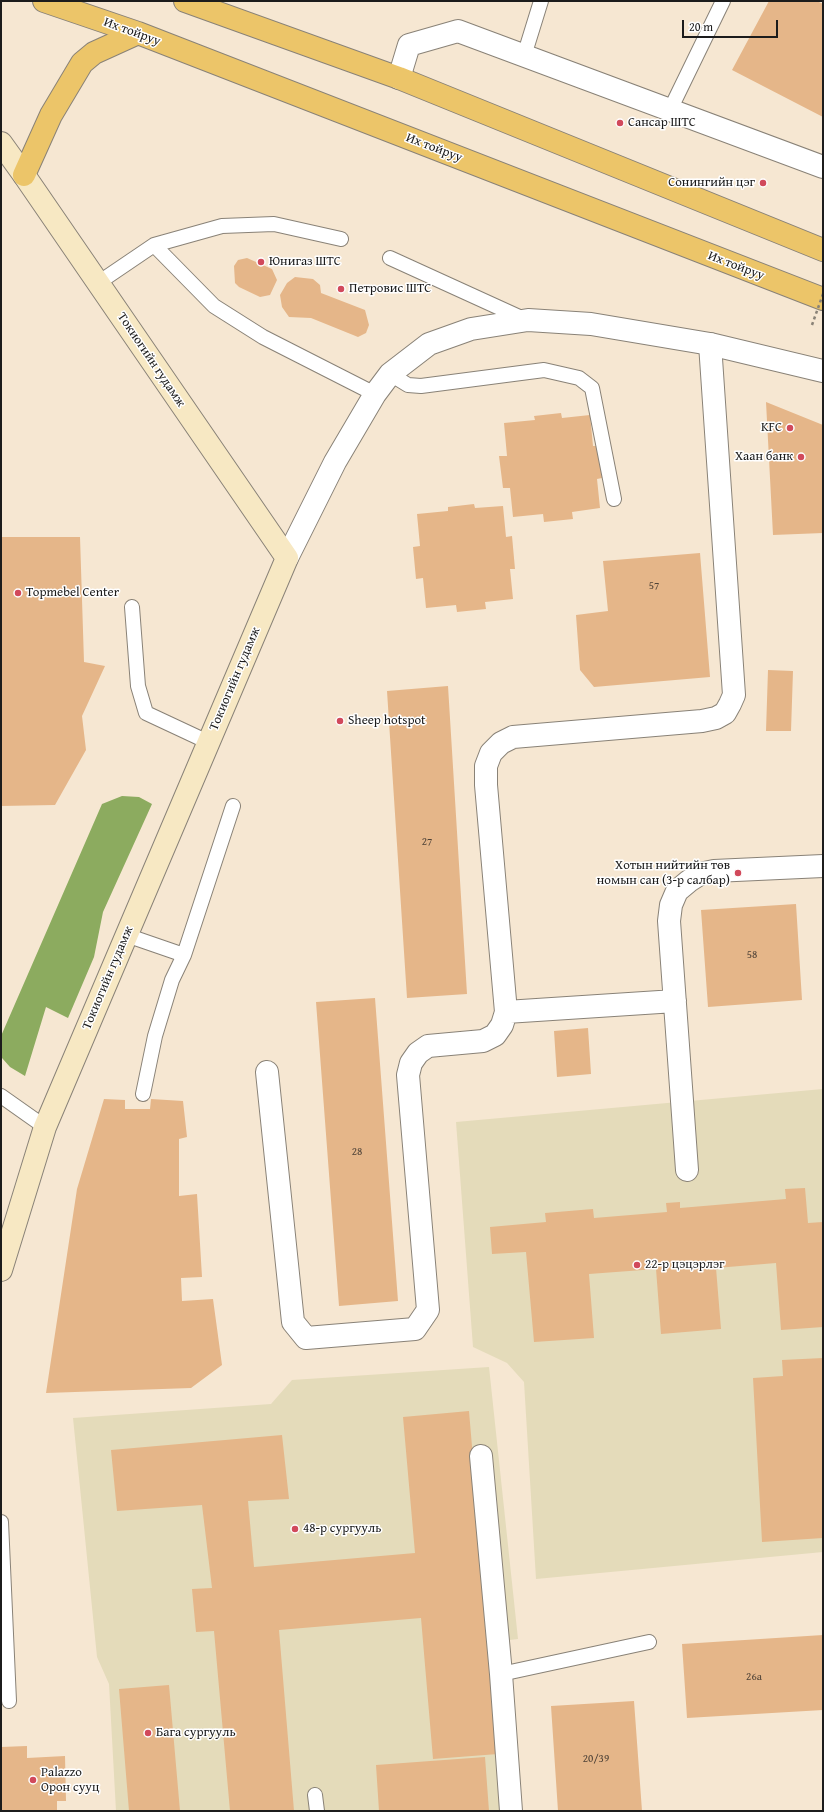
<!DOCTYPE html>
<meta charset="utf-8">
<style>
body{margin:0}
#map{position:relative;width:824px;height:1812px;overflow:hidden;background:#f6e7d2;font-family:"Gentium Book Plus",serif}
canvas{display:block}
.frame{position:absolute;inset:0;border:2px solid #1c1c1c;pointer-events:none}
.scale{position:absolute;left:682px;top:20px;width:96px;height:18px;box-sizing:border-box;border:2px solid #1c1c1c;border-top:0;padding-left:5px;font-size:12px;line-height:14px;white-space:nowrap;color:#1c1c1c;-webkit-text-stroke:3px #fff;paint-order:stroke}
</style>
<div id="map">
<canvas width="824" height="1812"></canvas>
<div class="frame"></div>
<div class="scale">20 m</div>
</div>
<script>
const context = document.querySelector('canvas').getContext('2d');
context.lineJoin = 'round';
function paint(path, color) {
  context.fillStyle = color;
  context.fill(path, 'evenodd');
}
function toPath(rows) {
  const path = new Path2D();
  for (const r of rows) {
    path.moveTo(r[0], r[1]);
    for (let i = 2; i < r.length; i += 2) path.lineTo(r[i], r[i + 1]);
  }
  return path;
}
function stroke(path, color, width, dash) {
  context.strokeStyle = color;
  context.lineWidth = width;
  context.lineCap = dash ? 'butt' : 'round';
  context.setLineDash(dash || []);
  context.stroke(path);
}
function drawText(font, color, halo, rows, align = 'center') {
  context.font = font + ' "Gentium Book Plus",serif';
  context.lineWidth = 3;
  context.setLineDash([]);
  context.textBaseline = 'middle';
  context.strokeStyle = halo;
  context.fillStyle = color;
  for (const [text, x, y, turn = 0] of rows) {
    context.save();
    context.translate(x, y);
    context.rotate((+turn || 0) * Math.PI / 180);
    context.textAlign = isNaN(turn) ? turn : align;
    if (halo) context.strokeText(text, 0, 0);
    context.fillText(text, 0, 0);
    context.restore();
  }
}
const built = toPath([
 [823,1089,823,1552,536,1579,524,1382,507,1363,473,1347,456,1122],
 [489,1367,518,1639,493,1642,502,1811,116,1811,109,1684,97,1657,73,1418,271,1404,292,1380]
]);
const forest = toPath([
 [122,796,139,797,152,804,103,912,94,957,68,1018,46,1007,25,1076,10,1067,2,1058,1,1036,102,804]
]);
const building = toPath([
 [769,1,817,1,823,4,823,117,732,70],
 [247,258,272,269,277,280,270,295,260,297,239,287,235,283,234,266,238,260],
 [295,277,313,279,320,285,321,293,365,310,369,325,366,333,358,337,311,318,289,317,282,307,280,295,287,283],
 [766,402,823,425,823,533,773,535],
 [561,413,562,418,590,415,593,446,599,446,602,478,597,479,600,508,572,512,573,519,544,522,543,514,513,517,510,488,503,488,499,456,507,456,504,423,535,420,534,416],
 [474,504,475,508,503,506,506,537,512,536,515,569,510,569,513,599,485,602,486,609,457,612,456,605,426,608,423,578,416,579,413,547,420,546,417,514,448,511,448,507],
 [1,537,80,537,84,662,105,666,82,716,86,750,55,805,1,806],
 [700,553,710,677,594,687,580,670,576,615,608,611,603,561],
 [768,670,793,671,791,731,766,731],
 [448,686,467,994,407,998,387,691],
 [796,904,802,1000,708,1007,701,910],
 [375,998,398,1301,339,1306,316,1002],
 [588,1028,591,1074,557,1077,554,1031],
 [104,1099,125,1100,125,1109,150,1109,151,1099,183,1101,187,1137,179,1139,179,1196,197,1194,202,1277,181,1278,182,1301,213,1299,222,1365,191,1388,46,1393,77,1189],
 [805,1188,808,1223,823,1222,823,1327,781,1330,776,1263,716,1268,721,1329,661,1334,656,1269,589,1274,594,1338,534,1342,526,1252,492,1254,490,1227,546,1222,545,1213,593,1209,594,1218,667,1212,666,1203,680,1202,680,1208,786,1199,785,1189],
 [823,1358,823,1538,762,1542,753,1378,783,1376,782,1360],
 [469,1411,498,1754,433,1759,421,1618,279,1630,294,1811,230,1811,214,1631,196,1632,192,1589,212,1588,202,1505,117,1511,111,1450,282,1435,289,1499,248,1501,254,1567,415,1553,403,1417],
 [823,1635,823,1710,687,1718,682,1644],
 [169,1685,180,1811,129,1811,119,1689],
 [634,1701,642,1811,558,1811,551,1706],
 [27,1746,27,1758,65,1756,66,1801,57,1801,57,1811,1,1811,1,1747],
 [485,1757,489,1811,379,1811,376,1765]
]);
const service = toPath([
 [524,56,541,1],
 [670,110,723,1],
 [154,245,214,306,263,337,375,394],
 [390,258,526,320],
 [98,283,154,245,222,226,274,224,341,239],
 [390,374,408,385,421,386,544,370,579,378,592,388,614,499],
 [132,607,138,686,146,713,208,742],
 [126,935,184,955,172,980,155,1036,143,1094],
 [184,955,233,806],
 [1,1096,45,1127],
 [1,1522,9,1701],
 [501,1674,649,1642],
 [315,1795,317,1811]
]);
const minor = toPath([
 [399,78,409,45,458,31,823,167],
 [506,1012,675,1001],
 [267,1072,293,1322,306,1338,415,1329,428,1310,408,1075,411,1063,418,1053,428,1046,483,1041,495,1035,502,1025,506,1012,486,785,486,766,491,753,501,743,513,737,702,721,716,718,725,713,730,704,734,695,710,344],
 [687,1170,669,921,671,905,677,891,689,881,700,874,714,871,823,866],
 [481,1456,501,1674,511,1811]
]);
const tertiary = toPath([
 [287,558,335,462,375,394,390,374,429,344,471,329,528,320,591,324,710,344,823,371]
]);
const secondary = toPath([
 [1,143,24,175,287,558,45,1127,1,1270]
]);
const primary = toPath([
 [44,1,138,33,823,299],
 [185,1,399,78,823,250],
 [24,175,51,115,82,63,94,53,138,33]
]);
const pathBridge = toPath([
 [812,325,823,294]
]);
const markers = [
 [620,123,4,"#d1495b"],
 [763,183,4,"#d1495b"],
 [261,262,4,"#d1495b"],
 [341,289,4,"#d1495b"],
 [790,428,4,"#d1495b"],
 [801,457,4,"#d1495b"],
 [18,593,4,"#d1495b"],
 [340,721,4,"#d1495b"],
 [738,873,4,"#d1495b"],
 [637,1265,4,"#d1495b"],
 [295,1529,4,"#d1495b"],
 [148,1733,4,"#d1495b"],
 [33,1780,4,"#d1495b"]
];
const numberNames = [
 ["57",654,586],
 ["27",427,842],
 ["58",752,955],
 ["28",357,1152],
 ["26a",754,1677],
 ["20/39",596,1759]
];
const streetNames = [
 ["Их тойруу",132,32,20],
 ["Их тойруу",434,148,21],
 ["Их тойруу",736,266,21],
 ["Токиогийн гудамж",151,360,56],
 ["Токиогийн гудамж",235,679,-67],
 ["Токиогийн гудамж",108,978,-67]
];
const poiNames = [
 ["Сансар ШТС",628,123],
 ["Сонингийн цэг",755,183,"right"],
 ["Юнигаз ШТС",269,262],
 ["Петровис ШТС",349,289],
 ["KFC",782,428,"right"],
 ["Хаан банк",793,457,"right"],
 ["Topmebel Center",26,593],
 ["Sheep hotspot",348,721],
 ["Хотын нийтийн төв",730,866,"right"],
 ["номын сан (3-р салбар)",730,881,"right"],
 ["22-р цэцэрлэг",645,1265],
 ["48-р сургууль",303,1529],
 ["Бага сургууль",156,1733],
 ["Palazzo",41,1773],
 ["Орон сууц",41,1788]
];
paint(built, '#e4dbba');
paint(forest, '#8cab5f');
paint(building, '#e5b689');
stroke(service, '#898277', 16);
stroke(minor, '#898277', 24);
stroke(tertiary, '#898277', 24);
stroke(secondary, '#898277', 24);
stroke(primary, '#898277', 24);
stroke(service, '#fff', 14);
stroke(minor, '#fff', 22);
stroke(tertiary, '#fff', 22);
stroke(secondary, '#f7e8c3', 22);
stroke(primary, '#ecc569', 22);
stroke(pathBridge, '#898277', 2.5, [3, 3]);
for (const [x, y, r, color] of markers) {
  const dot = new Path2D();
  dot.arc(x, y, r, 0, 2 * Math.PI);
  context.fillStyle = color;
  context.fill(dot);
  stroke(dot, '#fff', 1.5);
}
drawText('11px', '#4e4237', null, numberNames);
drawText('13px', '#1c1c1c', '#fff', streetNames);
drawText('13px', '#1c1c1c', '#fff', poiNames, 'left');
</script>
